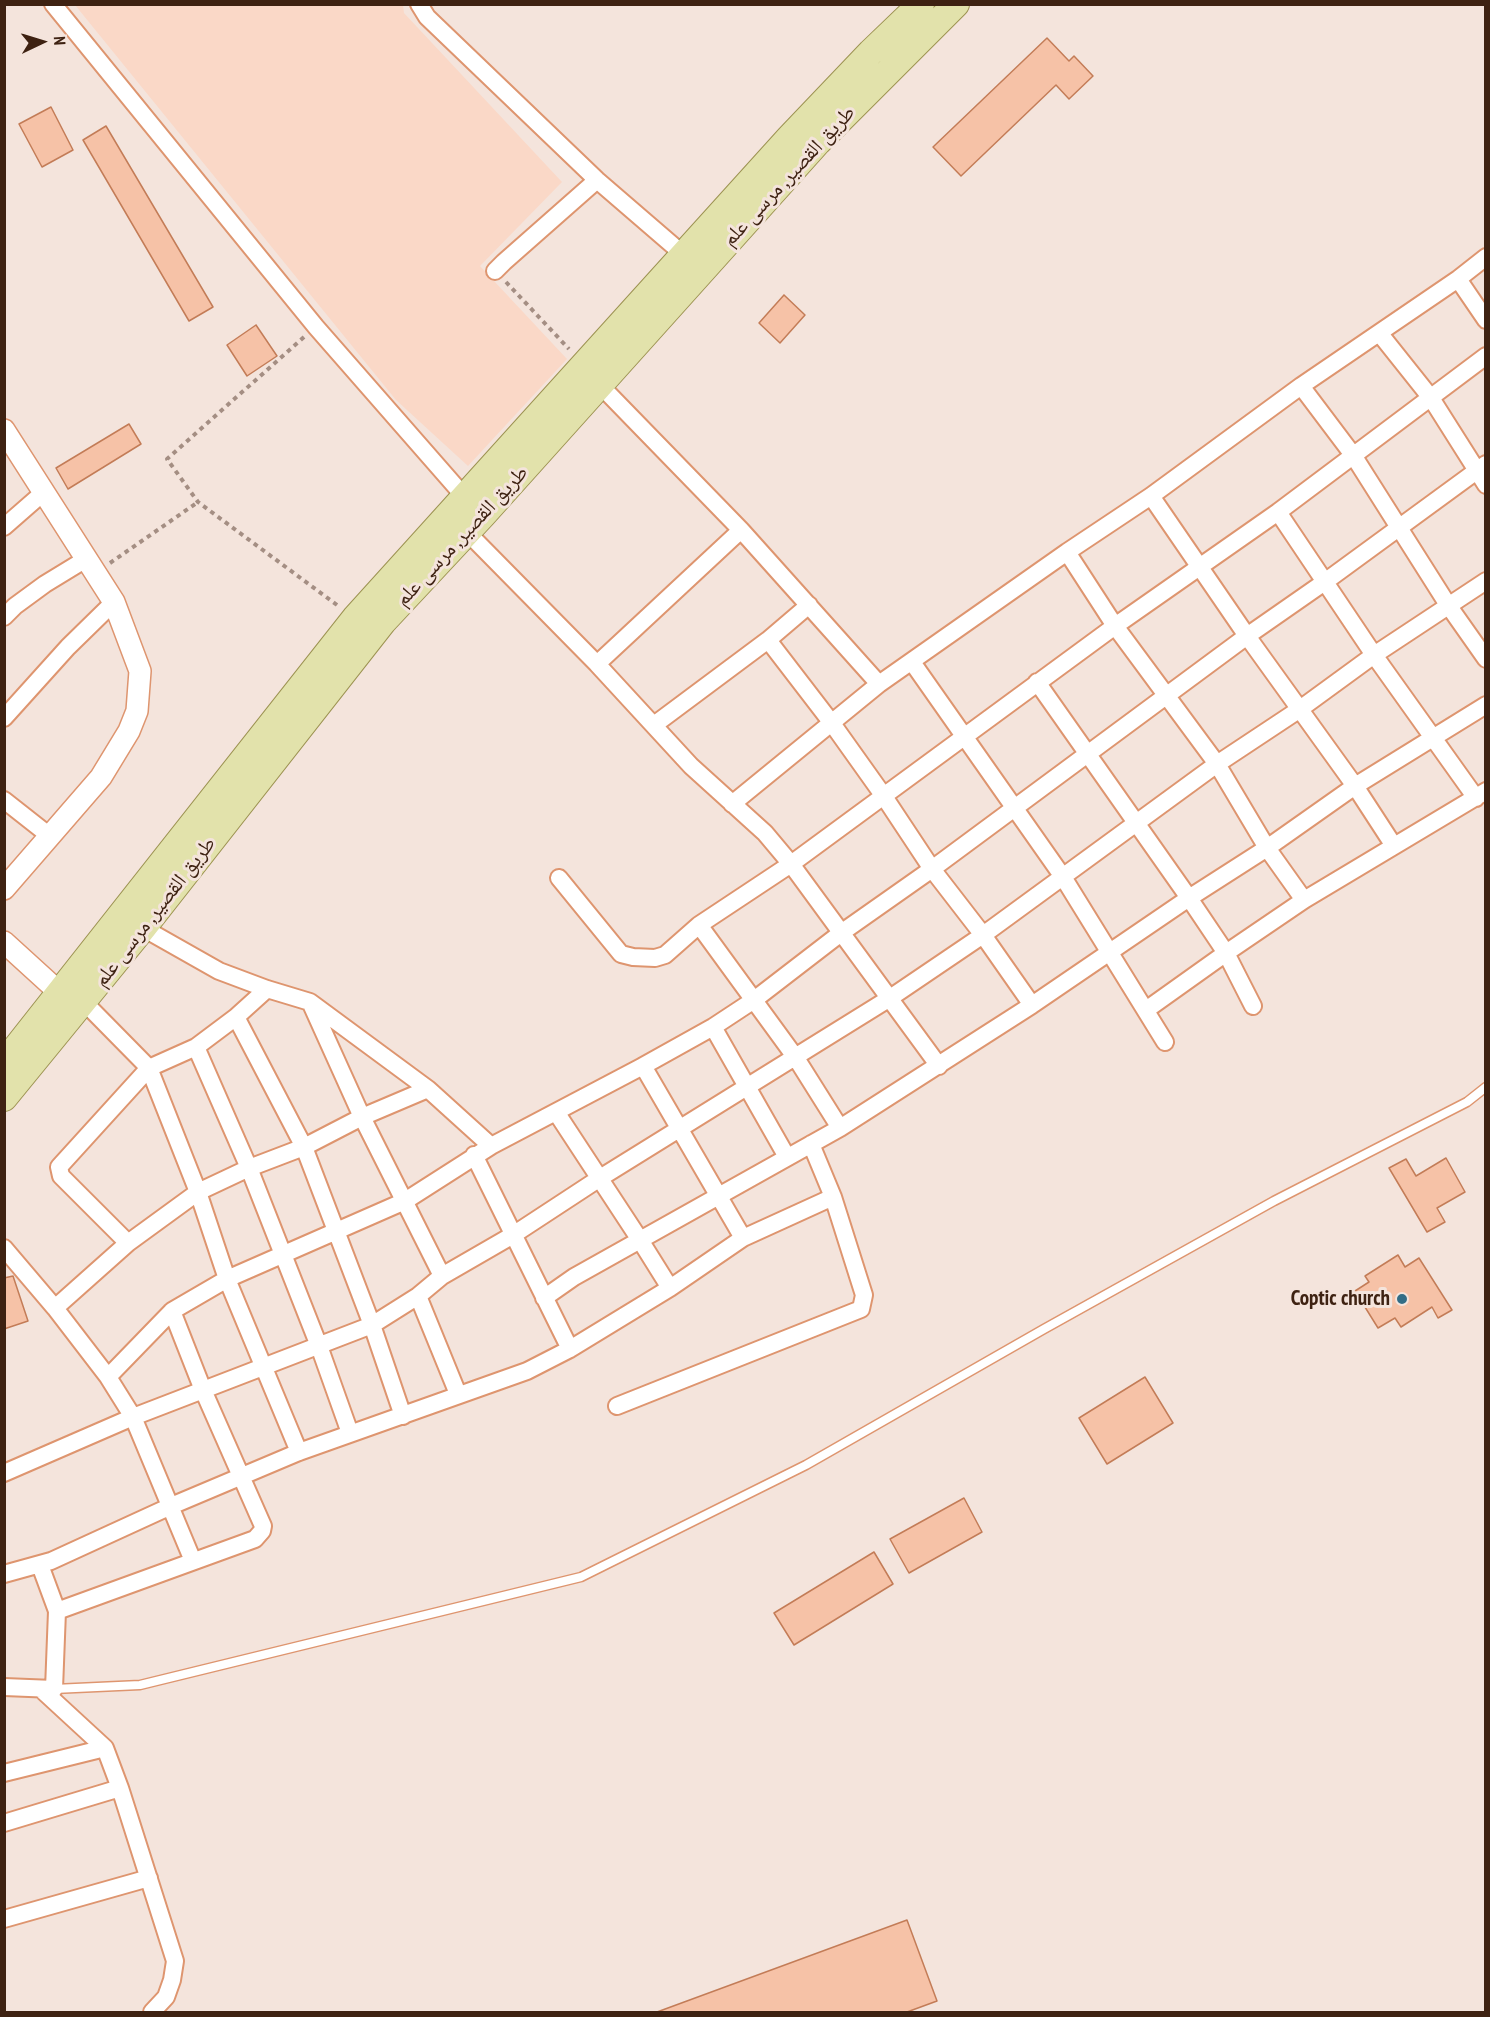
<!DOCTYPE html>
<meta charset="utf-8">
<style>
body{margin:0}
#map{position:relative;width:1490px;height:2017px;overflow:hidden;background:#f4e4dc;font-family:"PT Sans Narrow",sans-serif}
canvas{display:block}
.frame{position:absolute;inset:0;border:6px solid #3e2212;pointer-events:none}
.north{position:absolute;left:12px;top:12px;width:60px;height:60px;-webkit-text-stroke:4px #f4e4dc;paint-order:stroke;rotate:86deg;font-size:16px;font-weight:700;line-height:24px;text-align:center;color:#3e2212}
.north::after{content:'';display:block;margin:auto;width:21px;height:27px;background:#3e2212;clip-path:polygon(50% 0,100% 100%,50% 72%,0 100%)}
</style>
<div id="map">
<canvas width="1490" height="2017"></canvas>
<div class="frame"></div>
<div class="north">N</div>
</div>
<script>
const context = document.querySelector('canvas').getContext('2d');
context.lineJoin = 'round';
function paint(path, color) {
  context.fillStyle = color;
  context.fill(path, 'evenodd');
}
function toPath(rows) {
  const path = new Path2D();
  for (const r of rows) {
    path.moveTo(r[0], r[1]);
    for (let i = 2; i < r.length; i += 2) path.lineTo(r[i], r[i + 1]);
  }
  return path;
}
function stroke(path, color, width, dash) {
  context.strokeStyle = color;
  context.lineWidth = width;
  context.lineCap = dash ? 'butt' : 'round';
  context.setLineDash(dash || []);
  context.stroke(path);
}
function drawText(font, color, halo, rows, align = 'center') {
  context.font = font + ' "PT Sans Narrow","Noto Naskh Arabic",sans-serif';
  context.lineWidth = 6;
  context.setLineDash([]);
  context.textBaseline = 'middle';
  context.strokeStyle = halo;
  context.fillStyle = color;
  for (const [text, x, y, turn = 0] of rows) {
    context.save();
    context.translate(x, y);
    context.rotate((+turn || 0) * Math.PI / 180);
    context.textAlign = isNaN(turn) ? turn : align;
    if (halo) context.strokeText(text, 0, 0);
    context.fillText(text, 0, 0);
    context.restore();
  }
}
const built = toPath([
 [75,5,403,5,404,13,562,182,480,266,567,359,468,466,396,400]
]);
const building = toPath([
 [1047,38,1069,61,1074,56,1093,76,1069,99,1056,85,961,176,933,147,1047,38],
 [51,107,73,150,42,167,19,124,51,107],
 [106,126,213,307,189,321,83,140,106,126],
 [784,295,805,315,780,343,759,323,784,295],
 [256,325,277,356,247,376,227,345,256,325],
 [129,424,141,444,68,489,56,468,129,424],
 [1446,1158,1465,1192,1437,1208,1445,1222,1427,1232,1389,1168,1406,1159,1416,1176,1446,1158],
 [1398,1255,1405,1267,1419,1258,1452,1310,1438,1318,1432,1307,1401,1327,1395,1318,1378,1328,1355,1291,1369,1282,1365,1276,1398,1255],
 [13,1276,28,1321,4,1329,4,1278,13,1276],
 [1145,1377,1173,1423,1107,1464,1079,1418,1145,1377],
 [964,1498,982,1532,909,1573,890,1539,964,1498],
 [874,1552,893,1584,794,1645,774,1613,874,1552],
 [907,1920,937,2001,907,2012,657,2012,907,1920]
]);
const path = toPath([
 [506,282,569,349],
 [304,337,167,459,198,502,337,605],
 [110,563,198,502]
]);
const service = toPath([
 [54,1689,140,1685,581,1577,806,1465,1044,1329,1274,1201,1467,1102,1486,1087]
]);
const minor = toPath([
 [53,4,316,327,470,503],
 [419,4,427,17,597,180,684,255],
 [495,271,504,262,597,180],
 [1458,279,1486,320],
 [1380,334,1431,398,1486,485],
 [600,385,741,530,879,684],
 [1301,386,1353,455,1448,605,1486,659],
 [1151,496,1247,636,1355,786,1394,846],
 [1278,512,1374,655,1476,798],
 [4,527,44,492],
 [467,532,597,664,691,766,765,833,791,864,939,1066],
 [1067,552,1115,626,1217,764,1267,848,1304,900],
 [4,617,15,606,45,584,86,559],
 [768,640,809,605],
 [912,662,1063,877,1165,1042],
 [597,664,741,530],
 [1037,682,1189,898,1226,953,1253,1006],
 [4,718,68,647,114,602],
 [654,725,768,640,831,722,883,795,932,869,983,935,1032,1005],
 [4,800,51,837],
 [732,804,879,684,1067,552,1151,496,1301,386,1458,279,1486,257],
 [559,878,621,954,633,957,655,958,665,955,699,925,791,864,1115,626,1278,512,1486,356],
 [699,925,796,1058,840,1128],
 [143,928,219,971,267,989,310,1002,428,1089,491,1146,643,1066,713,1027,754,1000,841,933,932,869,1247,636,1326,581,1486,464],
 [84,1002,149,1068,198,1192,227,1279,299,1452],
 [311,1004,362,1117,442,1276],
 [1146,1010,1226,953,1304,900,1486,791],
 [236,1017,267,989],
 [713,1027,787,1157],
 [196,1047,249,1168,319,1346,350,1433],
 [643,1066,743,1238],
 [556,1112,640,1240,670,1288],
 [474,1155,570,1349],
 [128,1243,61,1176,59,1167,149,1068,196,1047,236,1017,304,1147,372,1325,403,1416],
 [4,1248,55,1308,108,1377,133,1417,193,1561],
 [418,1296,458,1394],
 [544,1298,574,1277,840,1128,1032,1005,1189,898,1267,848,1355,786,1486,705],
 [55,1308,128,1243,198,1192,249,1168,304,1147,362,1117,428,1089],
 [108,1377,172,1311],
 [617,1406,861,1309,864,1295,833,1197,811,1144],
 [4,1473,133,1417,372,1325,418,1296,442,1276,513,1235,600,1178,890,998,983,935,1217,764,1300,709,1374,655,1486,581],
 [4,1574,51,1561,171,1506,299,1452,527,1371,570,1349,670,1288,743,1238,833,1197],
 [57,1611,255,1539,262,1531,263,1526,203,1390,172,1311,227,1279,405,1201,491,1146],
 [4,1687,54,1689,57,1611,40,1565],
 [41,1689,105,1748,120,1788,175,1961,172,1980,166,1997,152,2012],
 [4,1773,105,1748],
 [4,1823,120,1788],
 [4,1919,149,1878]
]);
const tertiary = toPath([
 [4,430,114,602,140,671,137,711,129,731,101,777,4,889],
 [4,942,60,993]
]);
const primary = toPath([
 [4,1063,355,618,789,138,871,52,921,4],
 [4,1098,143,928,383,622,483,515,818,142,956,4]
]);
const markers = [
 [1402,1299,6,"#336d86"]
];
const streetNames = [
 ["طريق القصير, مرسى علم",789,176,-47],
 ["طريق القصير, مرسى علم",462,536,-47],
 ["طريق القصير, مرسى علم",155,912,-52]
];
const poiNames = [
 ["Coptic church",1390,1299]
];
paint(built, '#fad8c7');
paint(building, '#f6c2a7');
stroke(building, '#c37c57', 1.5);
stroke(service, '#de956f', 11);
stroke(minor, '#de956f', 20);
stroke(tertiary, '#de956f', 24);
stroke(primary, '#9c9251', 28);
stroke(path, '#a48e83', 4, [4.5, 4.5]);
stroke(service, '#fff', 8);
stroke(minor, '#fff', 16);
stroke(tertiary, '#fff', 21);
stroke(primary, '#e2e2ab', 26);
for (const [x, y, r, color] of markers) {
  const dot = new Path2D();
  dot.arc(x, y, r, 0, 2 * Math.PI);
  context.fillStyle = color;
  context.fill(dot);
  stroke(dot, '#f4e4dc', 2);
}
drawText('21px', '#3e2212', '#f4e4dc', streetNames);
drawText('bold 21px', '#3e2212', '#f4e4dc', poiNames, 'right');
</script>
